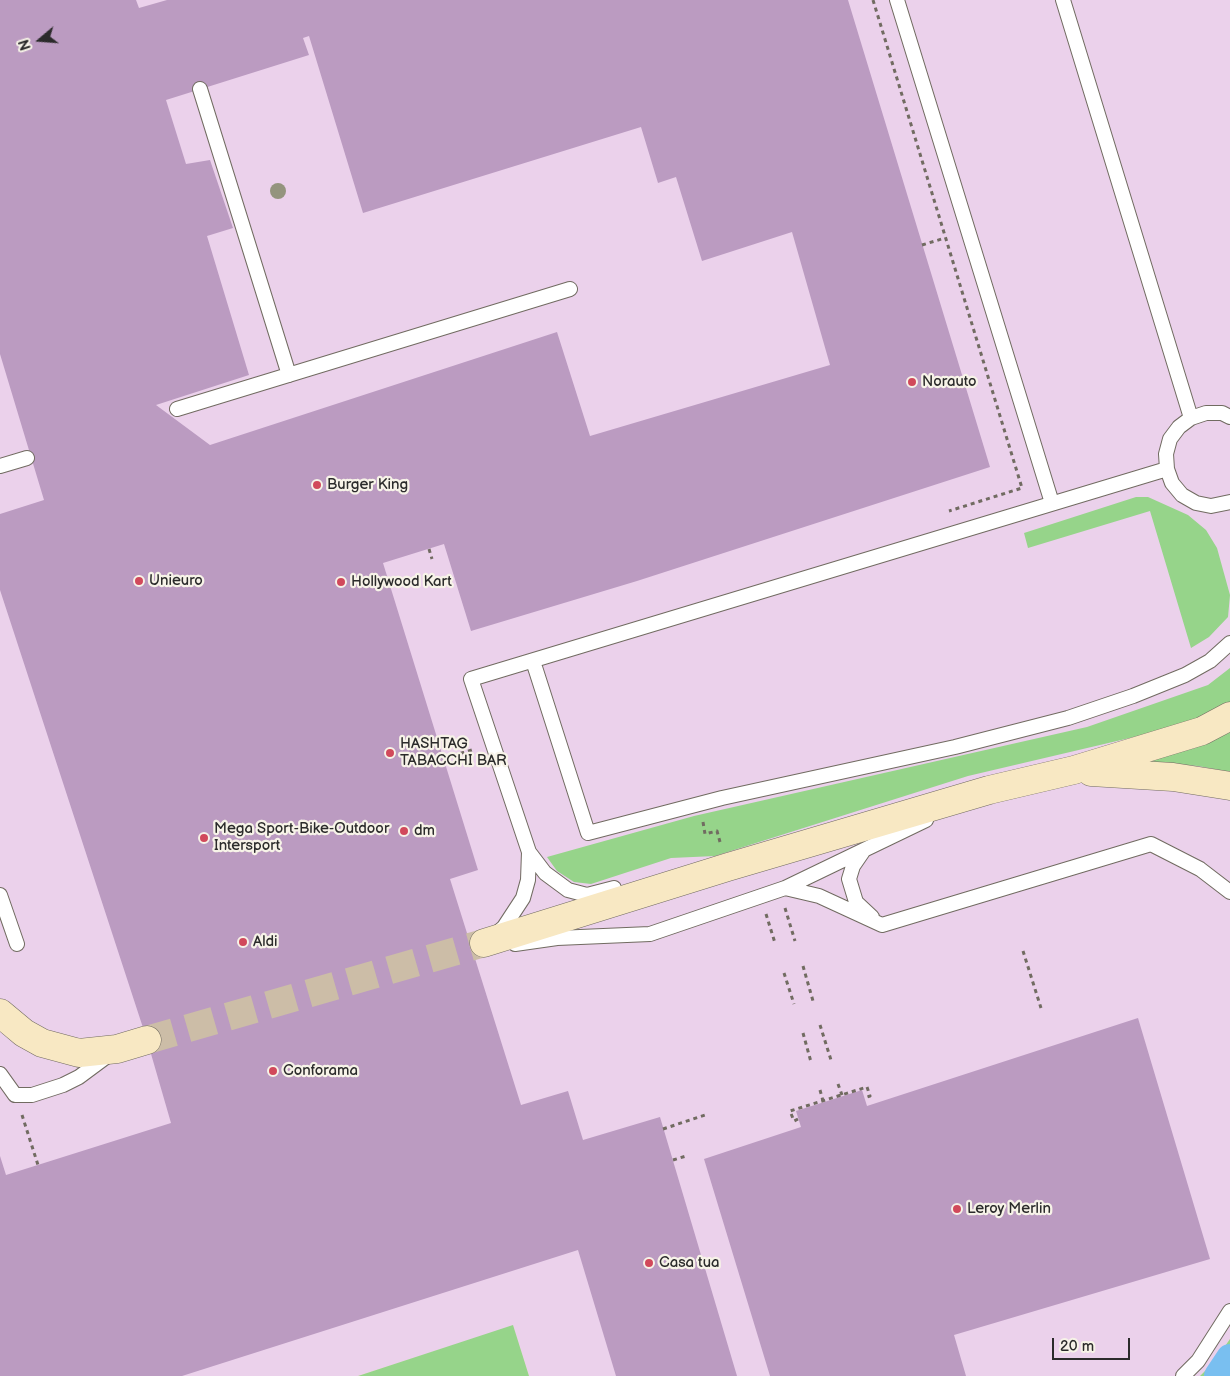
<!DOCTYPE html>
<style>
body{margin:0}
#map{position:relative;width:1230px;height:1376px;overflow:hidden;background:#f4e1c6;font-family:"Balsamiq Sans",sans-serif}
canvas{display:block}
.north{position:absolute;left:15px;top:15px;width:50px;height:50px;-webkit-text-stroke:4px #f7f3e8;paint-order:stroke;rotate:252deg;font-size:14px;font-weight:700;line-height:20px;text-align:center;color:#2b2b2b}
.north::after{content:'';display:block;margin:auto;width:18px;height:22px;background:#2b2b2b;clip-path:polygon(50% 0,100% 100%,50% 72%,0 100%)}
.scale{position:absolute;left:1052px;top:1338px;width:78px;height:22px;box-sizing:border-box;border:2px solid #2b2b2b;border-top:0;padding-left:6px;font-size:15px;line-height:18px;white-space:nowrap;color:#2b2b2b;-webkit-text-stroke:4px #f7f3e8;paint-order:stroke}
</style>
<div id="map">
<canvas width="1230" height="1376"></canvas>
<div class="north">N</div>
<div class="scale">20 m</div>
</div>
<script>
const context = document.querySelector('canvas').getContext('2d');
context.lineJoin = 'round';
function paint(path, color) {
  context.fillStyle = color;
  context.fill(path, 'evenodd');
}
function toPath(rows) {
  const path = new Path2D();
  for (const r of rows) {
    path.moveTo(r[0], r[1]);
    for (let i = 2; i < r.length; i += 2) path.lineTo(r[i], r[i + 1]);
  }
  return path;
}
function stroke(path, color, width, dash) {
  context.strokeStyle = color;
  context.lineWidth = width;
  context.lineCap = dash ? 'butt' : 'round';
  context.setLineDash(dash || []);
  context.stroke(path);
}
function drawText(font, color, halo, rows, align = 'center') {
  context.font = font + ' "Balsamiq Sans",sans-serif';
  context.lineWidth = 4.5;
  context.setLineDash([]);
  context.textBaseline = 'middle';
  context.strokeStyle = halo;
  context.fillStyle = color;
  for (const [text, x, y, turn = 0] of rows) {
    context.save();
    context.translate(x, y);
    context.rotate((+turn || 0) * Math.PI / 180);
    context.textAlign = isNaN(turn) ? turn : align;
    if (halo) context.strokeText(text, 0, 0);
    context.fillText(text, 0, 0);
    context.restore();
  }
}
const built = toPath([
 [0,0,1230,0,1230,1339,1214,1362,1200,1376,529,1376,513,1326,358,1376,0,1376]
]);
const green = toPath([
 [1136,497,1148,497,1188,515,1206,530,1217,548,1230,595,1228,617,1209,637,1191,648,1150,511,1028,548,1024,533],
 [1230,668,1230,703,1200,718,1168,729,968,776,715,856,671,858,591,884,574,882,557,871,547,857,694,816,1087,727,1208,685],
 [1230,732,1230,772,1198,766,1143,762,1195,748],
 [513,1325,529,1376,358,1376],
 [1230,1339,1230,1376,1200,1376,1214,1362]
]);
const canal = toPath([
 [1218,1376,1230,1358]
]);
const building = toPath([
 [0,0,136,0,139,8,167,0,848,0,990,467,637,581,471,631,444,544,383,563,478,870,450,879,521,1105,568,1091,583,1140,660,1117,737,1376,616,1376,578,1250,182,1376,0,1376,0,1156,6,1175,171,1123,147,1040,0,590,0,514,44,500,0,354],
 [309,36,363,213,641,127,658,183,676,177,702,261,792,232,830,365,590,436,557,332,210,445,156,405,249,375,207,236,233,228,210,160,186,164,166,100,309,55,303,38],
 [1138,1018,1210,1259,954,1335,966,1376,770,1376,704,1159,801,1127,796,1111,862,1090,867,1106]
]);
const secondaryTunnel = toPath([
 [147,1040,484,943]
]);
const path = toPath([
 [873,0,1022,488,949,511],
 [922,245,945,238],
 [429,549,432,559],
 [445,758,475,749],
 [703,822,705,834,717,831,720,842],
 [785,908,795,941],
 [766,914,775,943],
 [1023,951,1041,1008],
 [803,966,813,1001],
 [784,973,794,1004],
 [820,1025,831,1060],
 [803,1033,811,1062],
 [838,1084,842,1095],
 [820,1090,823,1101],
 [22,1115,38,1165],
 [798,1119,794,1121,790,1111,867,1087,870,1096,864,1098],
 [663,1129,708,1114],
 [673,1160,686,1156]
]);
const lane = toPath([
 [897,0,1052,503],
 [1063,0,1191,418],
 [200,89,289,375],
 [177,409,570,289],
 [1230,417,1222,413,1206,413,1191,418,1179,427,1170,439,1166,454,1167,469,1172,483,1182,495,1196,503,1211,506,1230,502],
 [0,466,27,458],
 [533,661,588,833,722,798,955,747,1068,718,1133,696,1185,675,1210,661,1230,643],
 [864,850,853,866,849,879,856,902,872,917],
 [614,888,587,895,568,890,545,873,529,852,471,679,1167,469],
 [785,888,926,820],
 [0,895,17,944],
 [496,934,504,927,523,898,528,880,529,852],
 [515,944,557,938,650,934,785,888,819,896,882,925,1151,844,1200,869,1230,892],
 [0,1074,15,1095,32,1095,63,1085,79,1077,110,1054],
 [1183,1376,1198,1361,1230,1311]
]);
const secondary = toPath([
 [1091,772,1173,777,1230,786],
 [484,943,728,867,989,790,1074,770,1202,731,1230,716],
 [0,1013,24,1033,42,1043,79,1053,117,1049,147,1040]
]);
const trees = [
 [278,191]
];
const markers = [
 [912,382,5,"#d1495b"],
 [317,485,5,"#d1495b"],
 [139,581,5,"#d1495b"],
 [341,582,5,"#d1495b"],
 [390,753,5,"#d1495b"],
 [404,831,5,"#d1495b"],
 [204,838,5,"#d1495b"],
 [243,942,5,"#d1495b"],
 [273,1071,5,"#d1495b"],
 [957,1209,5,"#d1495b"],
 [649,1263,5,"#d1495b"]
];
const poiNames = [
 ["Norauto",922,382],
 ["Burger King",327,485],
 ["Unieuro",149,581],
 ["Hollywood Kart",351,582],
 ["HASHTAG",400,744],
 ["TABACCHI BAR",400,761],
 ["Mega Sport-Bike-Outdoor",214,829],
 ["Intersport",214,846],
 ["dm",414,831],
 ["Aldi",253,942],
 ["Conforama",283,1071],
 ["Leroy Merlin",967,1209],
 ["Casa tua",659,1263]
];
paint(built, '#ebd1eb');
paint(green, '#96d48a');
stroke(canal, '#79bff0', 28);
paint(building, '#bb9bc1');
stroke(secondaryTunnel, '#ccbda7', 28, [28, 14]);
stroke(lane, '#716b61', 16);
stroke(secondary, '#716b61', 29);
stroke(path, '#716b61', 3, [4, 4]);
stroke(lane, '#fff', 14);
stroke(secondary, '#f8e8c3', 28);
context.fillStyle = '#94947e';
for (const [x, y] of trees) {
  context.beginPath();
  context.arc(x, y, 8, 0, 2 * Math.PI);
  context.fill();
}
for (const [x, y, r, color] of markers) {
  const dot = new Path2D();
  dot.arc(x, y, r, 0, 2 * Math.PI);
  context.fillStyle = color;
  context.fill(dot);
  stroke(dot, '#f7f3e8', 2);
}
drawText('15px', '#2b2b2b', '#f7f3e8', poiNames, 'left');
</script>
